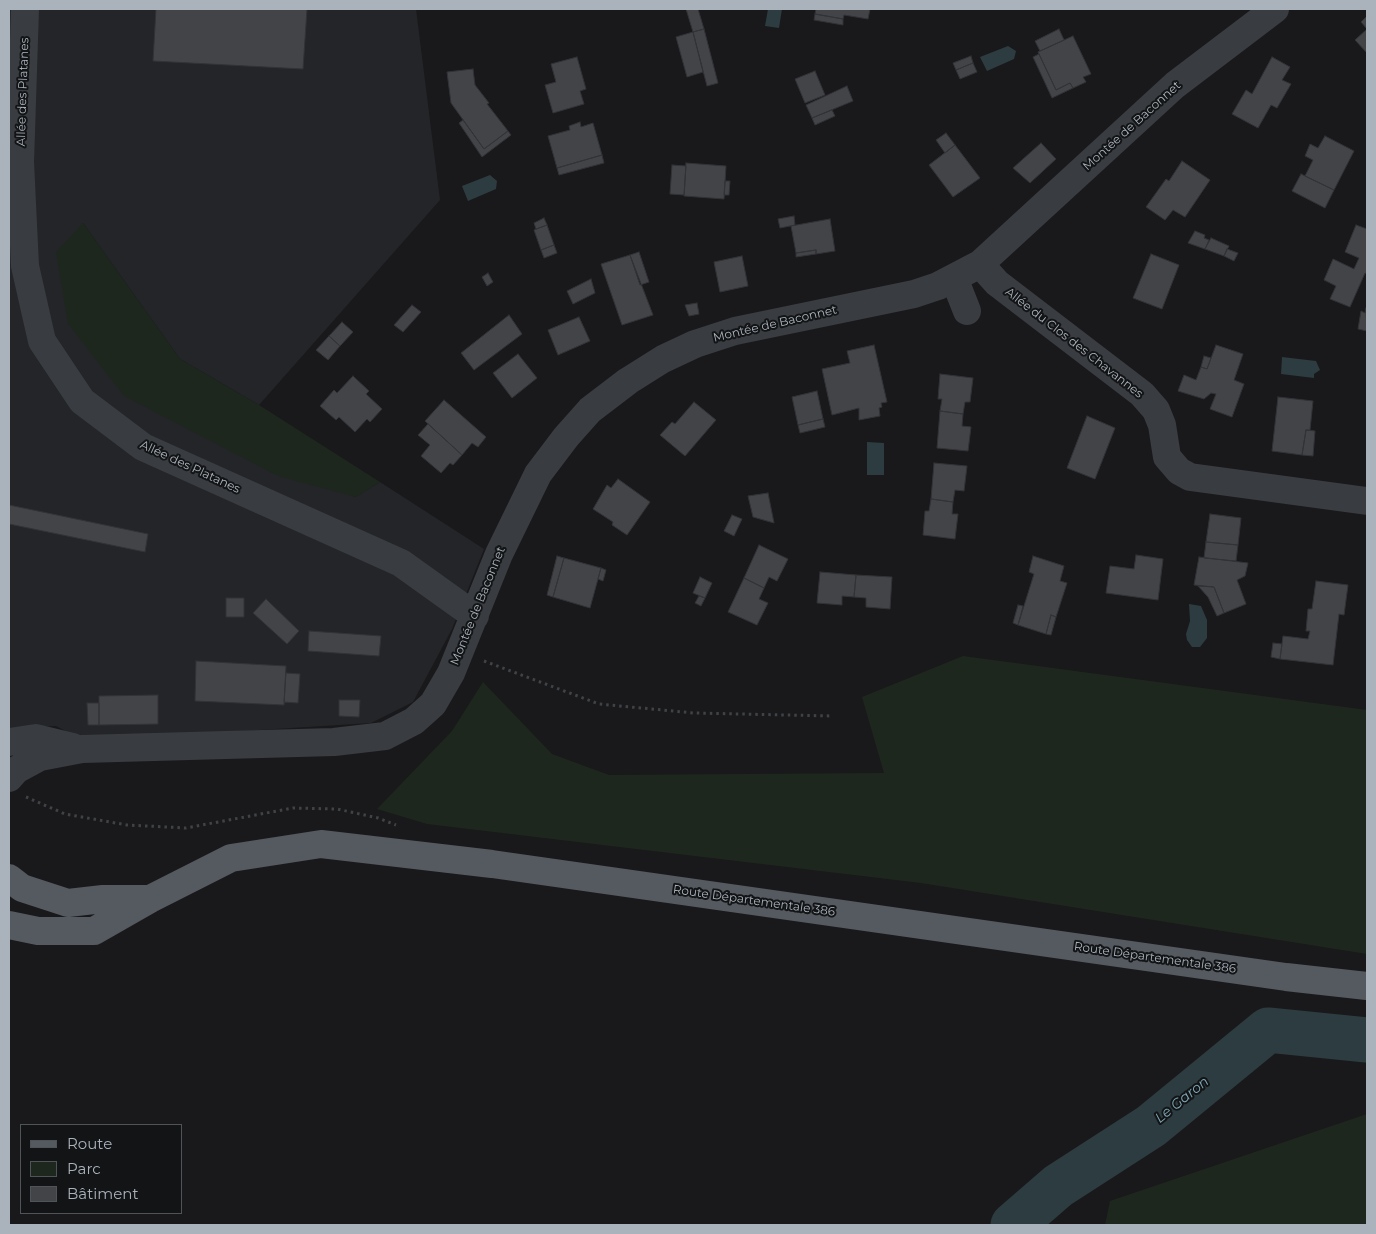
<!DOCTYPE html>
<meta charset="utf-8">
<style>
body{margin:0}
#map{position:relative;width:1376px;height:1234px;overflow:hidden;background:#19191b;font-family:Montserrat,sans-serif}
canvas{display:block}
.frame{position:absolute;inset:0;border:10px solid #aab3bc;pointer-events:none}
.legend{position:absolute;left:20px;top:1124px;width:162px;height:90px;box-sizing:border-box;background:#131416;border:1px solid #4f5458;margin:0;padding:6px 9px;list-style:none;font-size:15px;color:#aab3bc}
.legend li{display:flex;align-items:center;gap:10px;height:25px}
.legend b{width:25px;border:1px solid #4f5458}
</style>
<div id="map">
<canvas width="1376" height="1234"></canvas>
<div class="frame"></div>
<ul class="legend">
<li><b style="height:6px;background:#555960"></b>Route</li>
<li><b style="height:14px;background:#1e271e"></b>Parc</li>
<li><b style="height:14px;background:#424448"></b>Bâtiment</li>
</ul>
</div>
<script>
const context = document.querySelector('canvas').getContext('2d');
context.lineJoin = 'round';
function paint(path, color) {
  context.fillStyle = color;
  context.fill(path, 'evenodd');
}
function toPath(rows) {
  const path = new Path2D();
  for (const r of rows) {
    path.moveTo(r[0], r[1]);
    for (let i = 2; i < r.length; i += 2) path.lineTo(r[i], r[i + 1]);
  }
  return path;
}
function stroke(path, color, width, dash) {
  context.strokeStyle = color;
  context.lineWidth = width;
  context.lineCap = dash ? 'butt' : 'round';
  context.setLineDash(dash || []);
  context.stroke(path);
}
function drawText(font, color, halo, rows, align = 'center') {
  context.font = font + ' Montserrat,sans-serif';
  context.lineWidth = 4;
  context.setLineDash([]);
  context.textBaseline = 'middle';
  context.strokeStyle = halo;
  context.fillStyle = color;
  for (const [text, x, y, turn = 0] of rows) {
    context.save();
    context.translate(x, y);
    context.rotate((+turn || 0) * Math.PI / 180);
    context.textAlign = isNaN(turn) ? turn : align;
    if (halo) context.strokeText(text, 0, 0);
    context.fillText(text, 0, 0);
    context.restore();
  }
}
const built = toPath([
 [9,9,416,9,440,200,259,405,180,359,83,223,68,324,355,497,380,482,484,549,452,629,413,702,371,723,84,741,56,726,9,728]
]);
const green = toPath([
 [83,223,180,359,259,405,380,482,356,497,278,476,124,396,68,324,56,252],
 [963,656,1367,710,1367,954,921,883,427,824,377,809,452,731,483,682,552,754,609,775,884,773,862,697],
 [1367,1114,1367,1225,1105,1225,1110,1201]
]);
const water = toPath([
 [768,9,782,9,779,28,765,26],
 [1008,46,1016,51,1014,59,987,71,980,57],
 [490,175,497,181,496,189,468,201,462,186],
 [1282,357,1316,361,1320,370,1314,374,1314,378,1281,374],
 [867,442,884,443,884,475,867,475],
 [1189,604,1201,606,1207,620,1207,638,1200,647,1192,647,1187,640,1186,634,1190,621]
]);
const river = toPath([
 [1013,1225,1058,1186,1151,1126,1268,1030,1367,1040]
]);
const building = toPath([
 [156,9,307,9,303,69,153,61,156,9],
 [686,9,698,9,704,29,693,32,686,9],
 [816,9,870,9,868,19,844,15,843,19,815,14,816,9],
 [815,14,843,19,843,25,814,20,815,14],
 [1367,16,1367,53,1355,40,1367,29,1361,22,1367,16],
 [704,29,718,83,707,86,693,32,704,29],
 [1059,29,1064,40,1040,51,1035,41,1059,29],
 [693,32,703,72,687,77,676,37,693,32],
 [1073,36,1091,74,1083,77,1086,82,1073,88,1070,83,1056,90,1038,52,1073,36],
 [1039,54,1056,90,1070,83,1073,88,1052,98,1033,57,1039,54],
 [971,56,973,63,956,70,953,63,971,56],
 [577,57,586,89,580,91,584,104,553,113,545,85,556,82,551,64,577,57],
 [1272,57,1290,67,1282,80,1291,84,1277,108,1271,105,1258,128,1232,114,1246,90,1252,94,1272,57],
 [973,63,977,72,960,79,956,70,973,63],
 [473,69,475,85,489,103,487,104,508,131,484,149,451,103,447,72,473,69],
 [815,71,825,95,805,103,795,79,815,71],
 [847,86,853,101,812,118,806,105,847,86],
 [832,110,835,116,815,125,812,118,832,110],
 [463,120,484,149,508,131,511,135,482,157,459,123,463,120],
 [580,122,581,127,593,123,602,155,557,168,548,136,570,130,569,126,580,122],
 [946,133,955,145,945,153,936,140,946,133],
 [1325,136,1354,151,1334,190,1305,176,1313,160,1305,156,1310,144,1318,148,1325,136],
 [1041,143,1056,159,1030,183,1013,168,1041,143],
 [955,145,980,178,953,197,929,165,955,145],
 [602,155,604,163,559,175,557,168,602,155],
 [1182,161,1210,180,1185,217,1173,210,1165,220,1146,207,1166,179,1169,181,1182,161],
 [686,163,726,166,724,199,684,196,686,163],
 [672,165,686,166,684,195,670,194,672,165],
 [1301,174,1334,190,1325,208,1292,191,1301,174],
 [725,181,730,181,729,195,724,195,725,181],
 [794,216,795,225,780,228,778,219,794,216],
 [544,218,547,225,536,229,534,223,544,218],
 [830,219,835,251,816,254,816,250,796,253,791,226,830,219],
 [547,225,554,245,541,250,534,230,547,225],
 [1356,225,1367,229,1367,274,1365,273,1350,307,1330,299,1336,286,1324,280,1333,259,1354,269,1359,258,1345,252,1356,225],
 [1195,231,1205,235,1204,238,1209,240,1205,249,1188,243,1195,231],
 [1211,238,1229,246,1224,256,1205,249,1211,238],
 [554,245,557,253,544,258,541,250,554,245],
 [1227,249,1238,253,1234,261,1224,256,1227,249],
 [816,250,816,254,796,257,796,253,816,250],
 [639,252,649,282,640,285,630,255,639,252],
 [1151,254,1179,265,1162,309,1133,298,1151,254],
 [630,255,653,315,622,325,601,264,630,255],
 [742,256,748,286,720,292,714,262,742,256],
 [488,273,493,282,487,286,482,277,488,273],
 [591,279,595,293,573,304,567,291,591,279],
 [697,303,699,314,689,316,685,305,697,303],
 [412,305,421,312,403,332,394,325,412,305],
 [1366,308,1367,331,1358,329,1361,311,1365,313,1366,308],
 [509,315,522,334,474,370,461,353,509,315],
 [579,317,590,341,558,355,548,330,579,317],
 [342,322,353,332,340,346,329,336,342,322],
 [329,336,340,346,328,360,316,350,329,336],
 [874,345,887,402,881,403,882,407,879,408,880,416,859,420,859,408,832,415,822,369,850,363,847,351,874,345],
 [1216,345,1243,354,1234,380,1244,384,1232,417,1210,409,1216,394,1211,393,1204,399,1178,391,1184,375,1196,380,1201,367,1207,369,1216,345],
 [518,354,537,378,512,398,493,373,518,354],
 [1204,356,1211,358,1207,369,1201,367,1204,356],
 [940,374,973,378,970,402,965,402,963,414,940,411,942,399,938,399,940,374],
 [353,376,369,391,366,394,382,409,370,422,367,419,355,432,339,417,336,420,320,406,334,390,337,393,353,376],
 [817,391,823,419,798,425,792,397,817,391],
 [1278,397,1313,401,1310,430,1306,430,1302,455,1272,451,1278,397],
 [444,400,486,437,478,447,472,443,462,455,425,421,444,400],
 [694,402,716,420,685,456,660,435,672,422,675,424,694,402],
 [940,411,963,414,962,426,971,427,968,451,937,448,940,411],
 [1087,416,1115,428,1095,479,1067,468,1087,416],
 [823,419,825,427,800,433,798,425,823,419],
 [428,424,462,455,453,465,450,463,441,473,421,456,430,445,418,435,428,424],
 [1306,430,1315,431,1313,456,1302,455,1306,430],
 [934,463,967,466,964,491,955,490,953,502,931,499,934,463],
 [618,479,650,502,627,535,612,525,613,522,593,509,607,485,611,488,618,479],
 [768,493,774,523,753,517,748,496,768,493],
 [931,499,953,502,952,514,958,514,955,539,923,535,925,511,929,511,931,499],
 [9,505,148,534,145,552,9,524,9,505],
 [1210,514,1241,518,1238,545,1206,542,1210,514],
 [732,515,742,519,734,536,724,531,732,515],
 [1206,542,1238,545,1236,561,1204,558,1206,542],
 [759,545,788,559,777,581,769,577,764,588,744,578,759,545],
 [1136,555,1163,559,1158,600,1106,593,1110,566,1134,569,1136,555],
 [557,556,564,558,553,597,547,595,557,556],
 [1033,556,1064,566,1060,581,1067,583,1056,617,1051,615,1046,634,1018,625,1034,574,1029,572,1033,556],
 [1199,557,1248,563,1245,576,1237,580,1246,604,1224,613,1214,587,1194,585,1199,557],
 [564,558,601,568,590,608,553,597,564,558],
 [601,568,606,570,603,581,598,579,601,568],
 [820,572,856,575,854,597,842,596,842,605,817,603,820,572],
 [856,575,892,577,890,609,866,607,866,598,854,597,856,575],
 [700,577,712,583,705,598,693,593,700,577],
 [744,578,764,588,759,599,768,603,757,625,728,612,744,578],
 [1316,581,1348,585,1344,615,1339,614,1333,665,1280,659,1283,636,1308,639,1310,631,1306,631,1308,609,1312,609,1316,581],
 [1198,586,1214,587,1224,613,1217,616,1208,597,1198,586],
 [699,596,705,598,701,606,695,603,699,596],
 [226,598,244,598,244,617,226,617,226,598],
 [266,599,299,631,287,644,253,613,266,599],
 [1018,605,1023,606,1018,625,1013,623,1018,605],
 [1051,615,1056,617,1051,635,1046,634,1051,615],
 [309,631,381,636,379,656,308,651,309,631],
 [1273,643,1282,644,1280,659,1271,657,1273,643],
 [196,661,286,666,284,705,195,701,196,661],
 [286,673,300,674,298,703,284,702,286,673],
 [158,695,158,724,99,725,99,696,158,695],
 [339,700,360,700,359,717,339,716,339,700],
 [87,703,99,703,99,725,88,725,87,703]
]);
const path = toPath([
 [484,661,599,704,694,713,833,716],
 [26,797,65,814,127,825,186,828,293,808,337,809,378,818,396,825]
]);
const minor = toPath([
 [25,9,20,162,25,266,42,341,82,401,143,447,401,563,475,616],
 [980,264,997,283,1142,394,1156,410,1162,425,1167,457,1179,471,1190,477,1367,501],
 [954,278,967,311],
 [9,742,36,738,73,747],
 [9,778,16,770,40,757,82,749,334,742,385,736,414,721,433,704,451,673,499,554,538,474,566,437,590,410,628,381,663,359,695,344,735,331,914,294,938,286,980,264,1175,85,1275,9]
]);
const major = toPath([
 [9,878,22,888,68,903,103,899,149,899],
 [9,925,38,931,94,931,150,899,231,858,321,844,492,864,1286,977,1367,986]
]);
const streetNames = [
 ["Allée des Platanes",23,92,-88],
 ["Montée de Baconnet",1132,126,-42],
 ["Montée de Baconnet",775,324,-13],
 ["Allée du Clos des Chavannes",1074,343,38],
 ["Allée des Platanes",190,467,25],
 ["Montée de Baconnet",478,606,-68],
 ["Route Départementale 386",754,901,8],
 ["Route Départementale 386",1155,958,8]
];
const waterNames = [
 ["Le Garon",1182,1100,-39]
];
paint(built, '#242528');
paint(green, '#1e271e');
paint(water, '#2d3c40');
stroke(river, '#2d3c40', 45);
paint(building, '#424448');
stroke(building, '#323337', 1);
stroke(path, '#3f4347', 3, [2.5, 4]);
stroke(minor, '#393c40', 28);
stroke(major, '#555960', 28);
drawText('12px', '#aab3bc', '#131416', streetNames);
drawText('italic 14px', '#7faab9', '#131416', waterNames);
</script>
